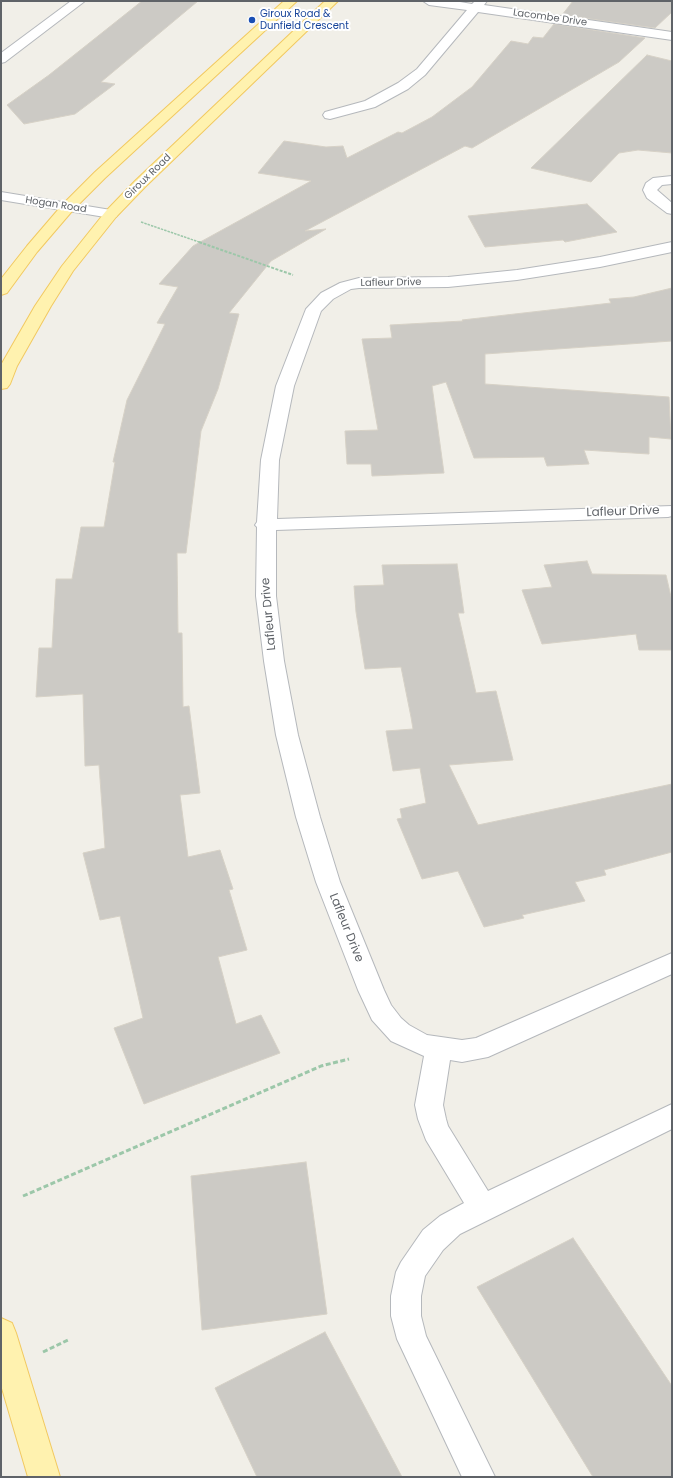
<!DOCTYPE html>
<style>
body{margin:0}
#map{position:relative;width:673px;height:1478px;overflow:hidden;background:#f1efe8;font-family:Poppins,sans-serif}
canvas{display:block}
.frame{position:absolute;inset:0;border:2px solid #5f6368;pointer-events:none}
</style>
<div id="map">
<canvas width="673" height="1478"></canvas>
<div class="frame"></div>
</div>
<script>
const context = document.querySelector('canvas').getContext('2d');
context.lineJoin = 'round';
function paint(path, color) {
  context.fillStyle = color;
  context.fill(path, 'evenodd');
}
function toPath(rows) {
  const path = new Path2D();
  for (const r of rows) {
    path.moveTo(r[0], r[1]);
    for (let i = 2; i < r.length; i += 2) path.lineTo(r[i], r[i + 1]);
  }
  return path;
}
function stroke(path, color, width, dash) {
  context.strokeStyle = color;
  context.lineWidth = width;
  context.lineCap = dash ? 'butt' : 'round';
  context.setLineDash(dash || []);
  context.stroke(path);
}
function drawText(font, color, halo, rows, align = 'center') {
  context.font = font + ' Poppins,sans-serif';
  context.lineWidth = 4;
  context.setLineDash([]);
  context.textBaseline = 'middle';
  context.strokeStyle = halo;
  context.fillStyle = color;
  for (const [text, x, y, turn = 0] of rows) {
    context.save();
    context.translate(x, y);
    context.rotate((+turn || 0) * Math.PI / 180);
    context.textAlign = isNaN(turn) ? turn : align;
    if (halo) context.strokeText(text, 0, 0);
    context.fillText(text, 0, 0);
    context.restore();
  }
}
const building = toPath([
 [142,1,198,1,101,82,115,84,75,114,24,124,7,105,49,75,142,1],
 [573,1,672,1,672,12,655,28,562,15,573,1],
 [554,24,645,38,619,62,472,148,465,146,305,231,326,229,271,261,229,313,239,314,218,389,201,431,186,553,177,553,178,633,182,633,183,707,189,706,200,793,180,795,188,857,220,850,233,889,229,890,247,950,218,957,236,1024,261,1015,280,1053,144,1104,114,1028,143,1018,120,916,100,920,83,853,105,848,99,765,85,766,83,694,36,697,39,648,52,648,56,579,72,579,81,527,104,527,115,462,113,462,127,400,165,324,157,323,178,287,159,284,193,246,311,181,258,173,284,141,326,147,343,146,347,158,398,132,402,133,432,117,472,87,511,41,528,44,533,37,543,38,554,24],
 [647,55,672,61,672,153,638,150,619,153,591,182,531,168,647,55],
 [587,204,617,232,565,242,563,240,485,247,468,216,587,204],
 [672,288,672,341,485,354,485,384,669,397,671,439,649,437,649,454,584,450,589,464,547,466,544,457,474,458,446,382,432,386,444,473,372,476,371,464,347,464,345,431,378,430,362,339,392,338,390,325,463,321,462,320,611,303,609,299,634,297,672,288],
 [587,561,592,574,666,575,672,601,672,650,639,650,636,634,542,644,522,590,552,587,544,565,587,561],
 [457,564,464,613,458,613,476,693,496,691,513,760,449,765,478,825,672,784,672,852,604,870,606,875,575,882,585,901,522,915,524,918,484,927,458,871,422,879,397,819,402,818,400,809,426,803,420,768,393,771,386,731,413,729,411,717,401,667,365,669,356,612,354,586,384,585,382,565,457,564],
 [306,1162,327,1314,202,1330,191,1176,306,1162],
 [573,1238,672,1386,672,1477,593,1477,477,1287,573,1238],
 [325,1332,402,1477,257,1477,215,1388,325,1332]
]);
const pathFar2 = toPath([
 [141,222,202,243]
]);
const pathFar1 = toPath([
 [199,242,293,275]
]);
const path = toPath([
 [23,1196,321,1066,349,1059],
 [43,1352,68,1340]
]);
const minor = toPath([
 [71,1,85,1,5,62,1,63,1,53,71,1],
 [423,1,454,1,472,4,475,1,487,1,484,5,672,32,672,40,478,12,425,75,408,89,375,107,330,119,325,118,323,115,325,112,365,101,398,83,417,69,467,10,429,5,423,1],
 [672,176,672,184,662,185,657,190,672,203,672,214,667,213,647,198,643,190,646,183,653,178,672,176],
 [1,192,111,210,116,211,118,214,116,217,111,218,1,200,1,192],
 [672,242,672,252,600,267,517,280,448,287,359,288,351,289,333,299,321,311,294,386,279,460,277,519,672,506,672,516,668,517,276,530,276,596,284,661,298,735,320,817,340,882,384,990,391,1005,401,1018,409,1025,427,1035,462,1040,476,1038,672,953,672,974,488,1057,462,1062,450,1060,443,1105,446,1119,448,1126,488,1191,672,1104,672,1129,460,1234,443,1250,425,1276,421,1296,421,1316,426,1336,495,1477,462,1477,397,1339,391,1316,391,1296,396,1272,401,1262,423,1230,440,1216,464,1203,426,1140,418,1119,415,1105,424,1056,391,1041,372,1020,358,990,316,882,296,817,276,735,264,661,256,596,257,527,255,525,257,522,261,460,276,386,306,309,321,293,340,283,359,278,448,277,517,270,600,257,672,242]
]);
const major = toPath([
 [284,1,297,1,105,178,73,210,37,252,7,293,1,295,1,279,27,246,63,204,95,172,284,1],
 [325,1,338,1,145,187,116,217,73,271,51,306,17,366,10,384,7,388,1,389,1,365,35,306,62,266,106,211,135,181,325,1],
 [1,1318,12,1323,16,1333,60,1477,28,1477,1,1385,1,1318]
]);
const markers = [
 [252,20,4,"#1a4fb4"]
];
const farTransitnames = [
 ["Giroux Road &",260,14],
 ["Dunfield Crescent",260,26]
];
const farStreetnames = [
 ["Lacombe Drive",550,18,8],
 ["Giroux Road",148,177,-44],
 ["Hogan Road",56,205,9],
 ["Lafleur Drive",391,283,-1]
];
const streetNames = [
 ["Lafleur Drive",623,512,-2],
 ["Lafleur Drive",269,614,-95],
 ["Lafleur Drive",346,928,68]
];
paint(building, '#cccac5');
stroke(building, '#d6d1c6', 1);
stroke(minor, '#b5b8bc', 2);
stroke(major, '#f2c960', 2);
stroke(pathFar2, '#9cc7a9', 1.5, [2.5, 1]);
stroke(pathFar1, '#9cc7a9', 2, [3, 1.5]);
stroke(path, '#9cc7a9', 3, [5, 2.5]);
paint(minor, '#fff');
paint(major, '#fff2af');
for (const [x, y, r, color] of markers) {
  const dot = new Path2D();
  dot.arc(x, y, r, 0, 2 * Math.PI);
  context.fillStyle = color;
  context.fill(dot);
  stroke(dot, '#fff', 1.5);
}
drawText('10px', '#164399', '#fff', farTransitnames, 'left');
drawText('10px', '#5f6368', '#fff', farStreetnames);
drawText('12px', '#5f6368', '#fff', streetNames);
</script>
